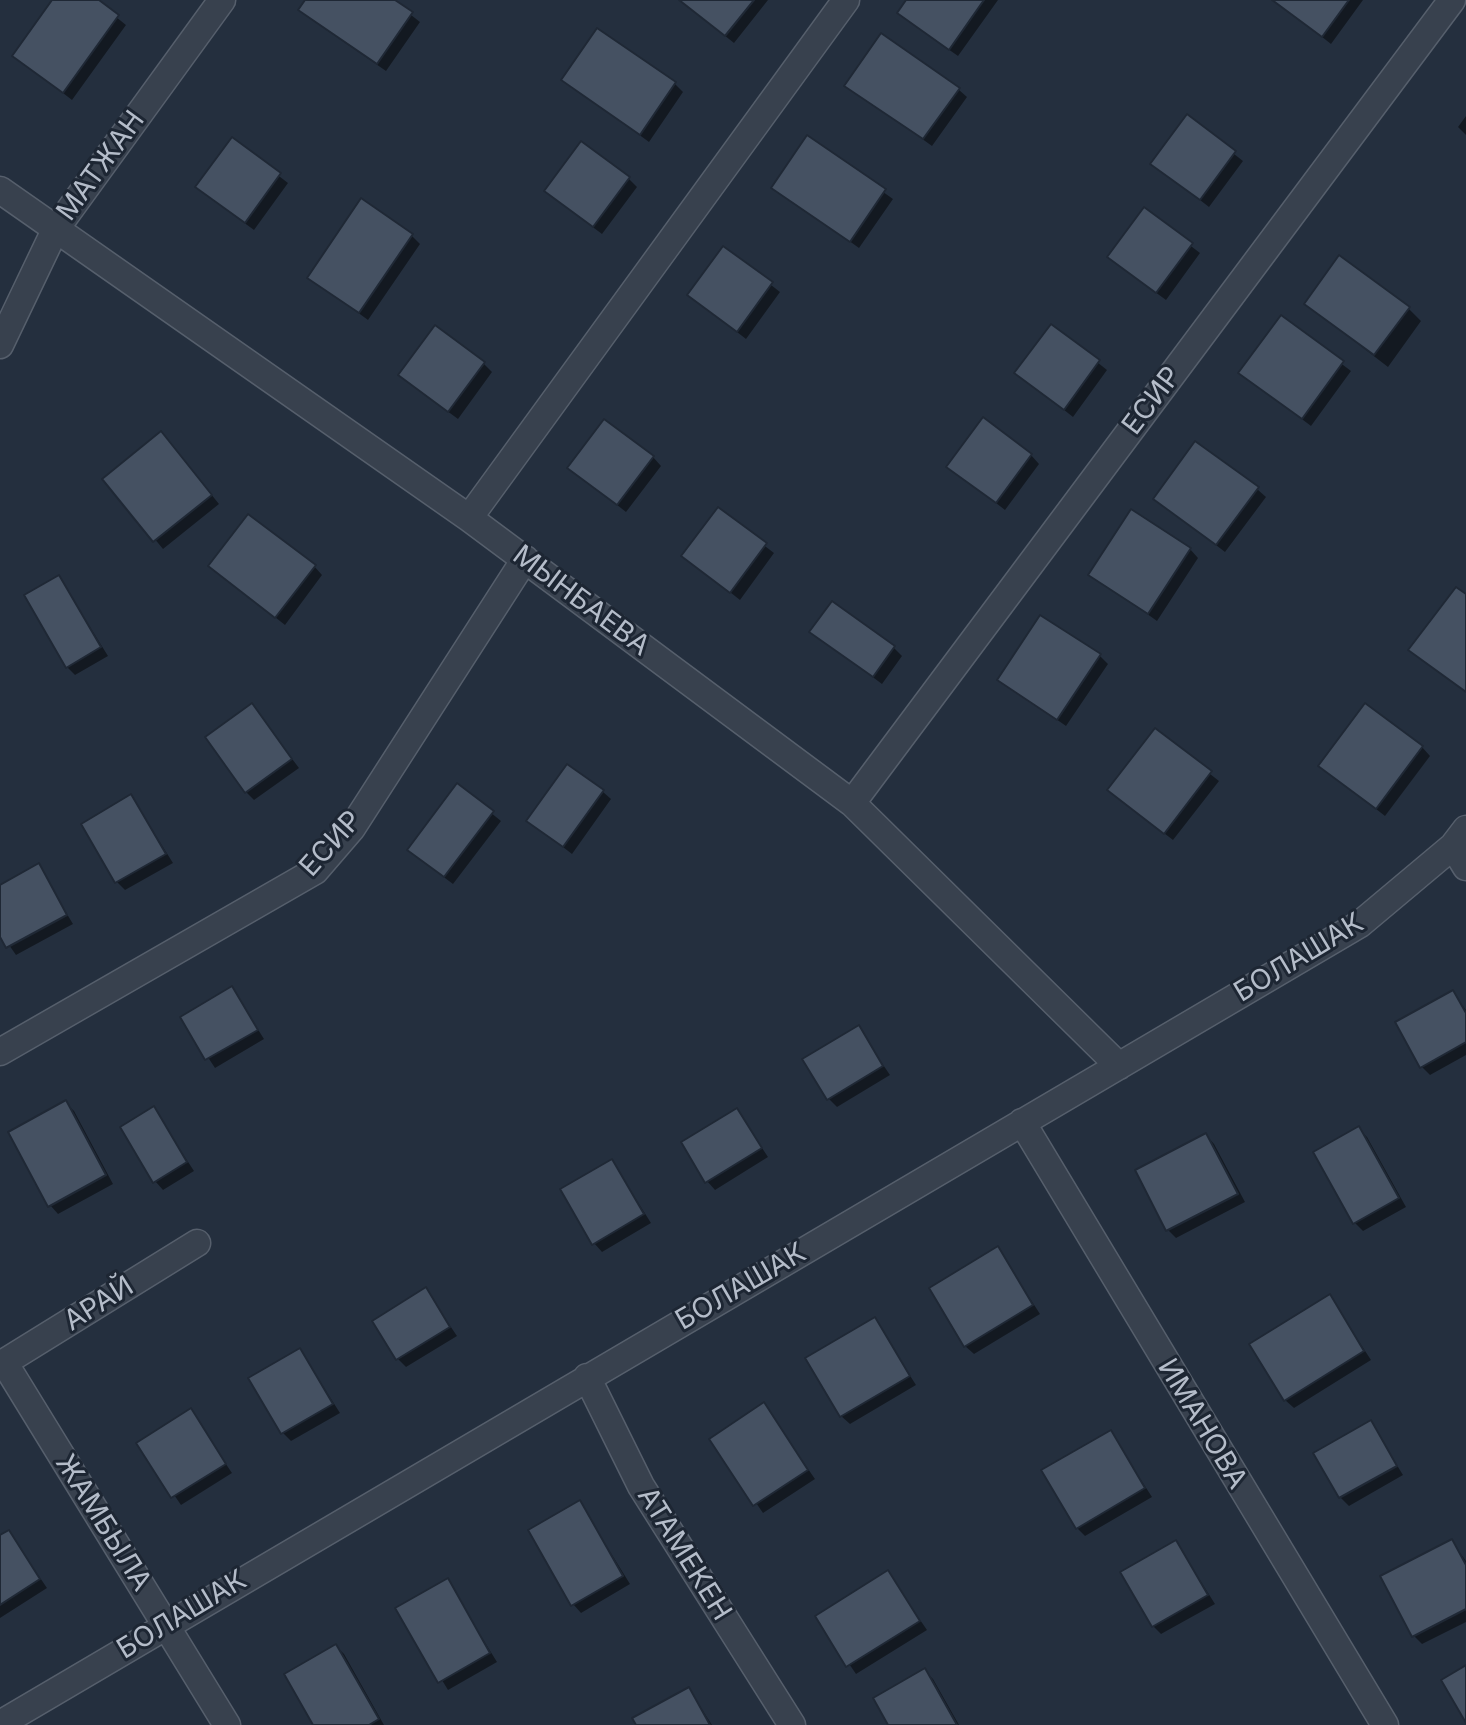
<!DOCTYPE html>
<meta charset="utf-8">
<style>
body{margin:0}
canvas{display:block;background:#242f3e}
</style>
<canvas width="1466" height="1725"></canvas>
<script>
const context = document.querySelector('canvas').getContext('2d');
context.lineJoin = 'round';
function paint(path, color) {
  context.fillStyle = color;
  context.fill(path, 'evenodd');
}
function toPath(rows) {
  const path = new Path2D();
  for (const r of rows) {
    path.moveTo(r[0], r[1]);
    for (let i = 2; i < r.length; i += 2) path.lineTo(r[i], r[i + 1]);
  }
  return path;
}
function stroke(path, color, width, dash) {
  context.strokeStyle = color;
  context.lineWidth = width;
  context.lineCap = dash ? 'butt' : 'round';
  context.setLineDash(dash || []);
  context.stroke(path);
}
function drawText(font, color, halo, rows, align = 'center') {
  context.font = font + ' Inter,sans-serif';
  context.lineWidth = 6;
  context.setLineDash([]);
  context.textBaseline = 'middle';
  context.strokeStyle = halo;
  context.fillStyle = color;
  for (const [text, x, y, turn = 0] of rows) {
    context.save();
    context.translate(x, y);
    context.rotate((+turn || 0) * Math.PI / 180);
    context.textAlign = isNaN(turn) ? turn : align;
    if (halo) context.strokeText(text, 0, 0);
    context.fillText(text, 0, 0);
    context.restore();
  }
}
const shadow = toPath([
 [54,0,95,0,126,25,72,100,15,56],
 [307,0,392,0,420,22,386,71,309,18,300,10],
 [680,0,768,0,734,43],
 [909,0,998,0,958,56,908,21],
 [1275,0,1363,0,1331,44],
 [564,80,675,84,683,92,649,142],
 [847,85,958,89,967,97,932,146],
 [1466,116,1466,135,1458,127],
 [1187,117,1243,161,1209,207,1152,163],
 [807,138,893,199,859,248,774,187],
 [232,140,288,183,254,230,206,195],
 [629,179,637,187,602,234,555,199],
 [1144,210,1200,253,1166,300,1118,265],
 [412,236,420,244,368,320,309,277],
 [724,248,780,292,746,339,689,295],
 [1306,304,1408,308,1421,321,1388,367],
 [1281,318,1351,371,1311,426,1241,373],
 [1052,326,1107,370,1073,417,1017,373],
 [484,364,492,372,458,419,409,383],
 [169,442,219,504,163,549,105,479],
 [1031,455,1039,464,1005,510,948,466],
 [653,457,661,466,626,512,570,468],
 [1257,489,1266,497,1225,552,1156,499],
 [718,510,774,553,740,600,684,556],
 [1190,549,1198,558,1157,621,1091,574],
 [210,566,314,566,322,575,285,625],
 [59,577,108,656,75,675,67,667],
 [812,632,894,648,902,656,882,684],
 [1099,655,1108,664,1066,726,1000,680],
 [252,706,299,768,254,800,246,792],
 [1155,731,1219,781,1173,840,1118,798],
 [1422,747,1430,756,1385,816,1321,766],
 [458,786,501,821,453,884,418,858],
 [602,791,611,799,572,854,529,821],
 [131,796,173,863,125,890,117,882],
 [38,866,73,924,16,955,0,932,0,887],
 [232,988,264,1039,215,1068,182,1018],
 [1452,992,1466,1010,1466,1055,1430,1075,1422,1067],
 [858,1028,890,1075,837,1107,829,1099],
 [66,1103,74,1111,113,1184,58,1214,50,1205],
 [153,1108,194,1171,163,1190,155,1181],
 [737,1110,768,1157,715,1190,707,1181],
 [1358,1128,1367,1137,1406,1207,1363,1231,1355,1223],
 [1206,1135,1214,1144,1245,1202,1176,1238,1168,1230],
 [612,1161,651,1223,602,1252,594,1243],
 [998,1249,1040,1314,974,1354,965,1346],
 [426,1290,457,1336,406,1367,398,1359],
 [1330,1297,1371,1360,1294,1408,1285,1400],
 [874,1319,916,1385,850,1424,841,1416],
 [300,1350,340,1413,291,1441,283,1433],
 [764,1405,815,1479,763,1513,712,1439],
 [190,1411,232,1473,181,1505,139,1444],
 [1371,1423,1403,1475,1349,1506,1340,1497],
 [1110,1432,1152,1497,1085,1536,1077,1528],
 [580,1503,630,1584,581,1613,573,1604],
 [9,1532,47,1588,0,1618,0,1538],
 [1176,1542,1215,1604,1161,1634,1153,1626],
 [1452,1542,1466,1561,1466,1622,1422,1644,1414,1636],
 [888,1573,927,1630,856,1674,817,1617],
 [447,1581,497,1662,448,1690,398,1608],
 [336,1646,344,1654,384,1725,316,1725],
 [924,1670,933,1679,959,1725,890,1725],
 [689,1689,712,1725,638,1725]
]);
const building = toPath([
 [52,0,99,0,119,15,63,93,12,56,52,0],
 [305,0,395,0,413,12,377,64,298,10,305,0],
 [679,0,754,0,725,36,679,0],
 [906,0,984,0,949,50,897,13,906,0],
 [1272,0,1349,0,1322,37,1272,0],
 [597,28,676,82,640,135,561,80,597,28],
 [881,33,960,88,923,139,844,86,881,33],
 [1187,114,1236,151,1200,200,1150,164,1187,114],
 [807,135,886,189,850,242,771,188,807,135],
 [232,137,281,173,245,223,195,187,232,137],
 [581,141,630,177,593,227,544,191,581,141],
 [361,198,413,234,359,313,307,278,361,198],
 [1144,207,1193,243,1156,293,1107,257,1144,207],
 [723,246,773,282,737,332,687,295,723,246],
 [1339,255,1410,307,1374,355,1304,304,1339,255],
 [1281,315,1344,361,1302,419,1238,373,1281,315],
 [1051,324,1100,360,1064,410,1014,373,1051,324],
 [435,325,485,362,448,412,398,375,435,325],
 [983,417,1032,454,996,503,946,467,983,417],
 [604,419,654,456,617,505,567,468,604,419],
 [161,431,212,495,153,542,102,479,161,431],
 [1195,441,1259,487,1216,545,1153,499,1195,441],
 [718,507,767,543,730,593,681,556,718,507],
 [1131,509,1191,548,1148,614,1088,575,1131,509],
 [248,514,316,565,275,618,208,566,248,514],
 [59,575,101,647,66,668,24,595,59,575],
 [1456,587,1466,594,1466,692,1408,650,1456,587],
 [832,601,895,646,873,677,809,632,832,601],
 [1040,615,1101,654,1057,720,997,680,1040,615],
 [252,703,292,759,245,793,205,737,252,703],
 [1365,703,1423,746,1376,809,1318,766,1365,703],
 [1155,728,1212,771,1164,834,1107,790,1155,728],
 [567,764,604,790,563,847,526,821,567,764],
 [457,783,494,811,444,877,407,850,457,783],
 [131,794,166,854,115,883,81,824,131,794],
 [39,863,67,915,6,948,0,937,0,885,39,863],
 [232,986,258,1030,205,1060,180,1017,232,986],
 [1453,990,1466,1013,1466,1042,1420,1068,1395,1022,1453,990],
 [859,1025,883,1066,827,1100,802,1059,859,1025],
 [66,1100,106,1175,48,1207,8,1132,66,1100],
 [154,1106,187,1162,153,1183,120,1127,154,1106],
 [737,1108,762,1148,705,1183,681,1142,737,1108],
 [1359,1126,1399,1198,1353,1224,1313,1152,1359,1126],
 [1206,1133,1238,1194,1166,1231,1135,1170,1206,1133],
 [612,1159,644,1214,592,1245,560,1189,612,1159],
 [998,1246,1033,1305,964,1347,929,1288,998,1246],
 [426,1287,450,1327,396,1360,372,1321,426,1287],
 [1330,1294,1364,1351,1284,1401,1249,1344,1330,1294],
 [875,1317,910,1376,840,1417,805,1358,875,1317],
 [300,1348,333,1404,281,1434,248,1378,300,1348],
 [764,1402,808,1470,753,1506,709,1439,764,1402],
 [191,1408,226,1464,171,1498,136,1443,191,1408],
 [1371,1420,1397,1466,1339,1498,1313,1453,1371,1420],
 [1111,1430,1145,1488,1076,1529,1041,1470,1111,1430],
 [580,1500,623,1576,571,1606,528,1530,580,1500],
 [9,1530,40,1579,0,1605,0,1535,9,1530],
 [1452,1539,1466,1565,1466,1609,1412,1637,1380,1576,1452,1539],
 [1176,1540,1208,1595,1152,1627,1120,1572,1176,1540],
 [888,1570,920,1621,846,1667,815,1616,888,1570],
 [448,1578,490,1653,438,1683,395,1608,448,1578],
 [336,1644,379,1719,369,1725,313,1725,284,1674,336,1644],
 [1466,1665,1466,1723,1441,1680,1466,1665],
 [925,1668,957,1725,888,1725,873,1698,925,1668],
 [689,1687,710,1725,636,1725,632,1718,689,1687]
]);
const street = toPath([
 [0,190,469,518,852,803,1119,1066],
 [0,345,55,230,222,0],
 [469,518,846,0],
 [852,803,1452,0],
 [1453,846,1466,867],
 [0,1052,315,871,352,828,525,559],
 [1022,1122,1385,1725],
 [4,1362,227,1725],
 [0,1365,197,1243],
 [587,1377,641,1486,792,1725],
 [0,1724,1360,924,1453,846,1466,829]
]);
const streetNames = [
 ["МАТЖАН",101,166,-54],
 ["ЕСИР",1152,401,-53],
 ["МЫНБАЕВА",581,601,37],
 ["ЕСИР",331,844,-48],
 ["БОЛАШАК",1299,958,-31],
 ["БОЛАШАК",741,1287,-30],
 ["АРАЙ",99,1304,-32],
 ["ИМАНОВА",1202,1424,59],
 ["ЖАМБЫЛА",103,1523,58],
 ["АТАМЕКЕН",684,1554,58],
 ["БОЛАШАК",182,1615,-31]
];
paint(shadow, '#0007');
paint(building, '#455162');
stroke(building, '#1f2835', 2);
stroke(street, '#565f6c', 29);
stroke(street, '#38414e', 26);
drawText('28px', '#b4bcc9', '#1d2633', streetNames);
</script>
